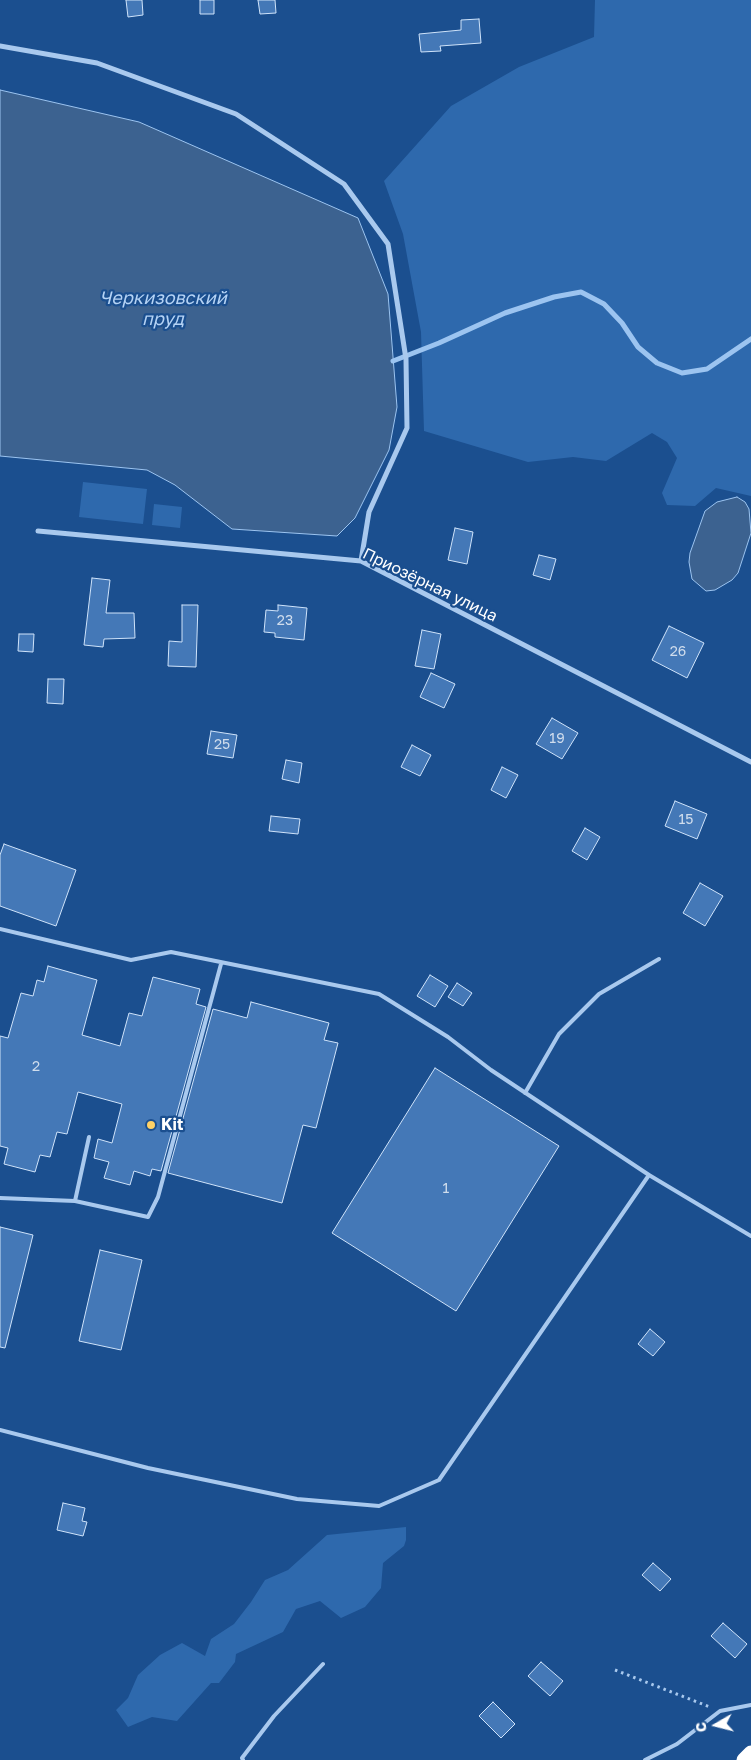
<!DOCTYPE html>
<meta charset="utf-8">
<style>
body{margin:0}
#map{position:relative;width:751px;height:1760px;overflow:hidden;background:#1b4f8f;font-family:"Golos Text",sans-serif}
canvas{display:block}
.north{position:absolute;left:691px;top:1700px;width:50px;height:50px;-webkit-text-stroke:4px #1b4f8f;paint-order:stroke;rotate:262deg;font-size:14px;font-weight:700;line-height:20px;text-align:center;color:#fff}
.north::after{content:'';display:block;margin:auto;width:18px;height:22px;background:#fff;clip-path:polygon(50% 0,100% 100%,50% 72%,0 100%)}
</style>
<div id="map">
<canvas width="751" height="1760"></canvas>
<div class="north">С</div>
</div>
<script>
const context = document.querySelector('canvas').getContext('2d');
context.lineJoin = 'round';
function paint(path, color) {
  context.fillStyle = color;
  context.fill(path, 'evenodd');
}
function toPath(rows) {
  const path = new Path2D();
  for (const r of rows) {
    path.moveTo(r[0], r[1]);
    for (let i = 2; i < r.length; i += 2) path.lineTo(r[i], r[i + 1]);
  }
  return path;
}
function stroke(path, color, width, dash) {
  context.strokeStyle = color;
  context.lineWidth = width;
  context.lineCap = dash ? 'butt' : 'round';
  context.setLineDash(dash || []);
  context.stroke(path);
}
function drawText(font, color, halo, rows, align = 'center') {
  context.font = font + ' "Golos Text",sans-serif';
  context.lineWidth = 4.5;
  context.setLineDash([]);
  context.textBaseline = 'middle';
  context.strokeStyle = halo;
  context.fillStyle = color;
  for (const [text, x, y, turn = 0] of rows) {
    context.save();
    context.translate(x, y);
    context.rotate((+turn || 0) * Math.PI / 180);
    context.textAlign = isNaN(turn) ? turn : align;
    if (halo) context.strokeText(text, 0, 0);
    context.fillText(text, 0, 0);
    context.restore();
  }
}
const green = toPath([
 [595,0,751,0,751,496,716,488,695,506,667,505,662,493,677,458,667,442,652,433,606,461,573,457,528,462,424,431,421,332,403,234,384,181,451,106,519,67,594,37],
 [83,482,147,489,143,524,79,517],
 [154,504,182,507,180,528,152,525],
 [406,1527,406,1540,404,1546,383,1563,381,1588,365,1607,341,1618,320,1601,296,1609,283,1632,236,1654,235,1662,219,1683,211,1683,177,1721,152,1717,128,1727,116,1710,128,1698,138,1675,160,1655,182,1643,205,1656,211,1639,234,1624,251,1602,265,1580,288,1570,327,1535]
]);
const water = toPath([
 [0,90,139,122,358,218,388,294,397,407,389,450,355,518,337,536,232,529,175,485,147,470,0,456,0,90],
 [737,497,745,502,749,509,751,533,738,573,732,580,715,590,706,591,692,579,689,562,690,553,705,511,717,502,737,497]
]);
const stream = toPath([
 [393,361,439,343,505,313,554,297,581,292,604,304,622,323,638,347,657,363,682,373,707,369,751,339]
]);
const building = toPath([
 [126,0,142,0,143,15,128,17,126,0],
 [200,0,214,0,214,14,200,14,200,0],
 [258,0,275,0,276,13,260,14,258,0],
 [479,19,481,43,440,46,441,51,421,52,419,34,461,30,461,20,479,19],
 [455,528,473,532,467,564,448,560,455,528],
 [539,555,556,559,550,580,533,575,539,555],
 [92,578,110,580,106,613,134,613,135,638,104,639,103,647,84,645,92,578],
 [182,605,198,605,196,667,168,666,169,641,182,642,182,605],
 [278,605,307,608,304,640,275,637,275,633,264,632,266,610,278,611,278,605],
 [669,626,704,643,687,678,652,660,669,626],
 [422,630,441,634,434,669,415,666,422,630],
 [19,634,34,634,33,652,18,651,19,634],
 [431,673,455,684,444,708,420,697,431,673],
 [48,679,64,679,63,704,47,703,48,679],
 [552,718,578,733,562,759,536,744,552,718],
 [211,731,237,735,233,758,207,754,211,731],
 [412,745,431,755,420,776,401,767,412,745],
 [286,760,302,763,299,783,282,779,286,760],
 [502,767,518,775,506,798,491,790,502,767],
 [675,801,707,814,697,839,665,826,675,801],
 [271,816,300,819,298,834,269,831,271,816],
 [585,828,600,837,587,860,572,851,585,828],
 [4,844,76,870,56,926,0,906,0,855,4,844],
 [700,883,723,896,705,926,683,913,700,883],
 [48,966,97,980,82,1035,120,1046,129,1013,142,1016,153,977,200,989,196,1004,206,1007,161,1171,152,1169,150,1176,134,1171,130,1185,104,1178,109,1162,94,1158,98,1139,112,1143,122,1104,78,1092,67,1134,57,1132,50,1157,40,1155,35,1172,4,1164,8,1148,0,1146,0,1036,8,1038,21,993,33,996,37,980,44,982,48,966],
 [430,975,448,986,435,1007,417,996,430,975],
 [457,983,472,993,463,1006,448,997,457,983],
 [251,1002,329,1023,324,1040,338,1043,316,1128,303,1125,282,1203,168,1173,213,1009,247,1018,251,1002],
 [435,1068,559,1146,456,1311,332,1233,435,1068],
 [0,1227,33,1235,5,1348,0,1347,0,1227],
 [100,1250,142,1260,121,1350,79,1341,100,1250],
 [650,1329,665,1342,653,1356,638,1344,650,1329],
 [63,1503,85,1508,82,1521,87,1522,83,1536,57,1530,63,1503],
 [653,1563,671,1579,660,1591,642,1575,653,1563],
 [723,1623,747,1644,735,1658,711,1636,723,1623],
 [541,1662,563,1681,550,1696,528,1676,541,1662],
 [493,1702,515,1724,501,1738,479,1716,493,1702]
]);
const path = toPath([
 [615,1670,710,1707]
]);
const lane = toPath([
 [0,929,131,960,171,952,379,994,448,1037,491,1070,649,1175,751,1236],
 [525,1093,559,1034,599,994,659,959],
 [89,1137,75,1201,148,1217,158,1197,221,964],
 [0,1198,75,1201],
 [0,1430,148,1468,297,1499,379,1506,439,1480,649,1175],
 [243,1760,242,1758,274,1716,323,1664],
 [645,1760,677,1744,720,1711,751,1705]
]);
const street = toPath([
 [0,46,97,63,236,114,344,184,388,244,406,359,407,428,369,512,361,561],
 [38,531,361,561,751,762]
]);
const highway = toPath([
 [744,1760,751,1753]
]);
const markers = [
 [151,1125,5,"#ffd166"]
];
const numberNames = [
 ["23",285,621],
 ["26",678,652],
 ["19",557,739],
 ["25",222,745],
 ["15",686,820],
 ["2",36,1067],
 ["1",446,1189]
];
const streetNames = [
 ["Приозёрная улица",430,585,26]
];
const poiNames = [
 ["Kit",161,1125]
];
const waterNames = [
 ["Черкизовский",163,298],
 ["пруд",163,319]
];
paint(green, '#2e69ad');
paint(water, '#3c6290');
stroke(water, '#9cc4f0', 1);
stroke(stream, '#9cc4f0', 5);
paint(building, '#4478b7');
stroke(building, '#cfe3fa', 1);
stroke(path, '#a9c9ee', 3, [2.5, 4]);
stroke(lane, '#a9c9ee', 4);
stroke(street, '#a9c9ee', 5);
stroke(highway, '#fff', 15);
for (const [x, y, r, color] of markers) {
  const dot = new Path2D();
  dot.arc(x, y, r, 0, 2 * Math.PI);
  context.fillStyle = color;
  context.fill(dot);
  stroke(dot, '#1b4f8f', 2);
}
drawText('14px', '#d0dded', null, numberNames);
drawText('16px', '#fff', '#1b4f8f', streetNames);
drawText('bold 16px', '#fff', '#1b4f8f', poiNames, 'left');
drawText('italic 18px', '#b5d3f5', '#1b4f8f', waterNames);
</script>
